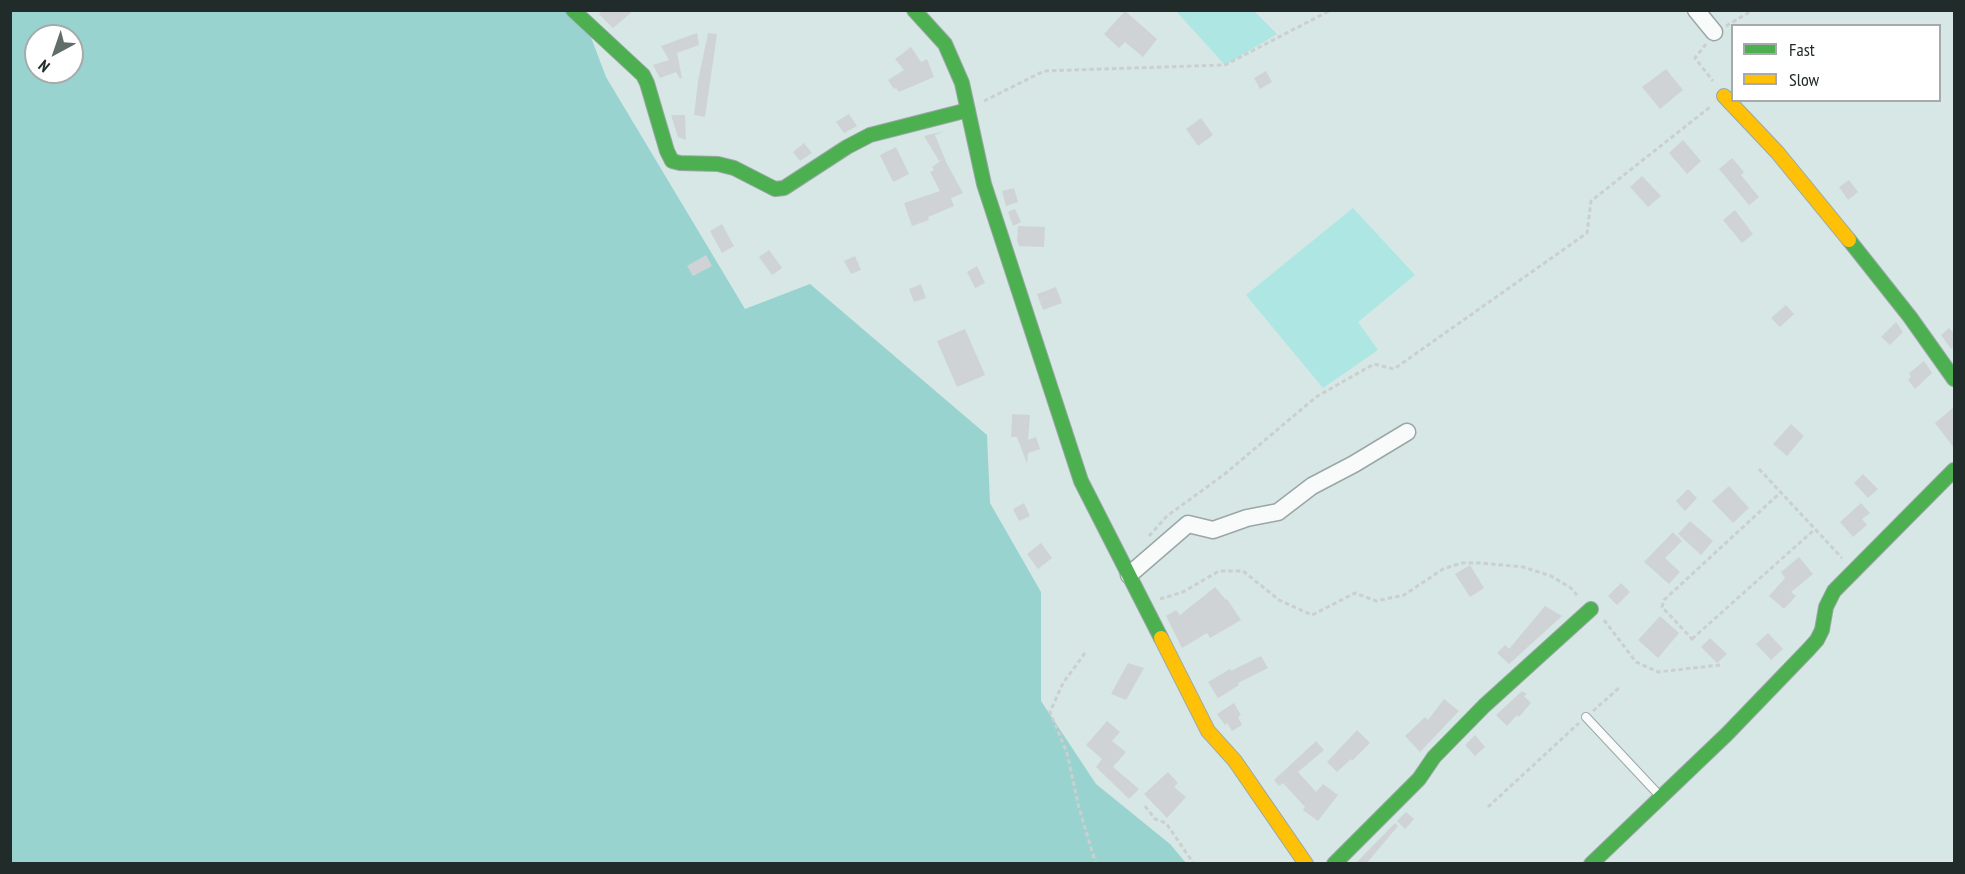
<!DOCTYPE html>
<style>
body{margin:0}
#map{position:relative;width:1965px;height:874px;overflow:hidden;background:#d6e7e5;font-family:"PT Sans Narrow",sans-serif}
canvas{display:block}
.frame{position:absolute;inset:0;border:12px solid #202b2a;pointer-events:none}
.legend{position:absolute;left:1731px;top:24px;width:210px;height:78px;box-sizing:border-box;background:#fff;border:2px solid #a6aaaa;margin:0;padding:8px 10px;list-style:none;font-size:18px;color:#202b2a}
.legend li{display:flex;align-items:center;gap:12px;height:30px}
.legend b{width:30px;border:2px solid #a6aaaa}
.north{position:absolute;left:24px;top:24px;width:60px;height:60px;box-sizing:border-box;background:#fff;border:2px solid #a6aaaa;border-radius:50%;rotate:220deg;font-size:16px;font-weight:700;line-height:24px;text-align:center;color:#202b2a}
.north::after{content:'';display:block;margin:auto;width:21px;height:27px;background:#606d6b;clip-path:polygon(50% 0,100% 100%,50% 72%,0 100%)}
</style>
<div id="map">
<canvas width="1965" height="874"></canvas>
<div class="frame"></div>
<ul class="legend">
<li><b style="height:8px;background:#4caf50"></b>Fast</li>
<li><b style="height:8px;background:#ffc107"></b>Slow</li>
</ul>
<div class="north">N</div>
</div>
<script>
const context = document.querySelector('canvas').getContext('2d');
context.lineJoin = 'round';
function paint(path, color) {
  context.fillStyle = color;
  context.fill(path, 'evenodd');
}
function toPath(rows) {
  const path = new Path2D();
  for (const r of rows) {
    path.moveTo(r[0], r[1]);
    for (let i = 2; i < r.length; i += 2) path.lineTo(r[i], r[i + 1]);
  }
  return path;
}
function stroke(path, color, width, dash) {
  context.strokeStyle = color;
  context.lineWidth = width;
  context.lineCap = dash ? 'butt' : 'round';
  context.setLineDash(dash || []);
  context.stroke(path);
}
const green = toPath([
 [1176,11,1254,11,1277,34,1225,65],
 [1353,208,1415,275,1358,322,1378,350,1323,388,1246,295]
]);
const forest = toPath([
 [10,11,581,11,606,77,745,309,810,284,987,435,990,503,1041,592,1041,701,1096,784,1170,844,1186,863,11,863],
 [36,36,72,36,72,72,36,72]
]);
const building = toPath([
 [603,10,634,10,613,28,599,14],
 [1125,11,1157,39,1143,57,1125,42,1119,48,1104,34],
 [697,33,699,45,677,53,682,78,680,79,676,72,660,78,653,65,669,60,661,46],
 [708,33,717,34,705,117,694,115,698,81],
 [911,47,921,62,927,59,934,77,899,92,896,88,894,89,888,80,904,70,895,59],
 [1666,69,1683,90,1660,109,1642,87],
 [1266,71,1272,82,1260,89,1254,78],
 [849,114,857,126,844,133,836,122],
 [671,115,685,115,686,140,678,137],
 [1201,118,1213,135,1198,146,1186,129],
 [945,131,935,135,947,164,963,193,951,198,954,206,928,217,929,220,912,226,904,203,940,191,930,172,934,170,932,167,943,159,939,161,924,136],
 [1683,140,1701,161,1687,174,1669,153],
 [804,143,812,153,800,161,793,152],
 [896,147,909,174,893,182,880,155],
 [1732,158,1744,172,1741,175,1759,197,1749,205,1719,169],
 [1642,176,1661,196,1648,207,1630,187],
 [1849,180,1858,192,1848,200,1839,187],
 [1014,188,1018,202,1006,206,1002,191],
 [1015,209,1021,222,1013,226,1008,212],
 [1735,210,1753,234,1742,243,1723,220],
 [722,224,734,246,722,253,710,231],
 [1018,226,1045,227,1044,247,1019,246,1017,240],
 [769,250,782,268,772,275,759,257],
 [706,255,712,266,693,276,687,266],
 [855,256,861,270,851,274,844,261],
 [977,266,985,283,975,288,967,272],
 [921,284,926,298,914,302,909,289],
 [1056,287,1062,303,1043,310,1037,294],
 [1786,305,1794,314,1780,327,1771,318],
 [1896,322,1903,332,1890,345,1881,337],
 [1949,328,1954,333,1954,346,1951,349,1941,335],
 [965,329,985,375,957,387,937,341],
 [1924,361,1932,373,1915,389,1908,380,1911,377,1909,373],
 [1954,407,1954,448,1935,423],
 [1012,414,1030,415,1028,440,1036,437,1040,449,1028,453,1027,464,1017,437,1011,437],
 [1791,424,1804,436,1787,456,1773,444],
 [1863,474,1878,489,1868,498,1854,483],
 [1729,486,1749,508,1733,523,1712,501],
 [1688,489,1697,498,1685,511,1676,501],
 [1024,503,1030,516,1019,521,1013,509],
 [1861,503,1870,513,1862,519,1867,525,1853,537,1840,522],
 [1690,521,1713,541,1701,555,1678,534],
 [1673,532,1682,541,1665,558,1680,572,1669,584,1644,562],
 [1041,543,1052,558,1038,569,1027,554],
 [1799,557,1813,574,1791,592,1796,596,1784,609,1769,596,1785,578,1781,572],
 [1470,565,1484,588,1470,597,1455,574],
 [1621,583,1630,592,1617,605,1608,596],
 [1215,587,1226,600,1227,599,1241,620,1210,638,1207,633,1182,648,1166,616,1176,610,1180,615],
 [1545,606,1562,616,1509,664,1497,653,1505,645,1509,649],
 [1660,616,1679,633,1658,658,1638,640],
 [1768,633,1783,649,1771,660,1756,644],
 [1710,638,1727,654,1717,663,1701,647],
 [1261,656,1268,668,1238,683,1239,685,1218,698,1208,682,1230,669,1231,671],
 [1128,663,1144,668,1126,700,1111,694],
 [1522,691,1527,694,1524,696,1531,703,1519,717,1517,715,1507,726,1496,715],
 [1444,699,1459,711,1420,752,1405,736,1425,717,1428,720],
 [1234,703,1241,715,1238,717,1242,725,1232,731,1227,723,1225,725,1217,714],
 [1107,721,1120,732,1112,741,1126,752,1113,767,1139,789,1129,799,1096,767,1102,759,1086,745],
 [1357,730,1370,743,1352,761,1351,759,1337,772,1327,762],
 [1475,735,1485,747,1475,756,1465,745],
 [1316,741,1324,750,1298,772,1316,792,1323,784,1338,795,1318,821,1303,810,1305,807,1283,783,1279,786,1274,780],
 [1168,772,1178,783,1174,787,1186,797,1167,818,1144,794],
 [1406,812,1414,819,1405,829,1397,821],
 [1395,823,1398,826,1366,864,1355,864]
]);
const path = toPath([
 [1726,26,1753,10],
 [1706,44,1695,58,1713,81],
 [984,101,1044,71,1225,65,1331,10],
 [1759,469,1842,558],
 [1149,536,1167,516,1226,473,1316,397,1374,364,1394,369,1587,233,1591,201,1710,107],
 [1160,599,1183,592,1219,571,1243,571,1279,600,1312,615,1355,593,1376,601,1404,595,1443,569,1462,563,1481,563,1523,567,1551,576,1571,588,1577,595],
 [1604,620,1636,662,1658,672,1720,665],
 [1692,639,1815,529],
 [1693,640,1662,607,1664,600,1781,492],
 [1085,653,1063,683,1050,712,1067,753,1079,808,1096,864],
 [1593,711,1621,686],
 [1145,806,1155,819,1166,823,1194,864],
 [1488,807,1579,723]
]);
const lane = toPath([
 [1586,717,1659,795]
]);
const street = toPath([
 [1696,10,1714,32],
 [1129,575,1188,524,1213,530,1247,518,1278,512,1312,486,1354,464,1407,432]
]);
const fast = toPath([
 [573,10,643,75,647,83,667,151,672,161,680,163,718,164,734,168,775,189,784,188,847,147,870,135,968,110],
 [914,10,945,44,962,83,984,184,1081,481,1161,638],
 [1849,240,1910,317,1954,379],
 [1334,864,1419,779,1434,757,1484,706,1591,609],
 [1591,864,1727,734,1808,650,1817,640,1822,630,1826,607,1834,591,1954,470]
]);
const slow = toPath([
 [1724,96,1777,152,1849,240],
 [1161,638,1208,731,1235,761,1306,864]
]);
paint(green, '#ade6e3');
paint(forest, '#98d3d0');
paint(building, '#cfd3d6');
stroke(lane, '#9aa7a6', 10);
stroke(street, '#9aa7a6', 19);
stroke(fast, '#9aa7a6', 16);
stroke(slow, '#9aa7a6', 16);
stroke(path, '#cbcfcf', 3, [4.5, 3]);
stroke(lane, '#f9fbfb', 8);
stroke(street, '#f9fbfb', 16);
stroke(fast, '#4caf50', 14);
stroke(slow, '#ffc107', 14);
</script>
